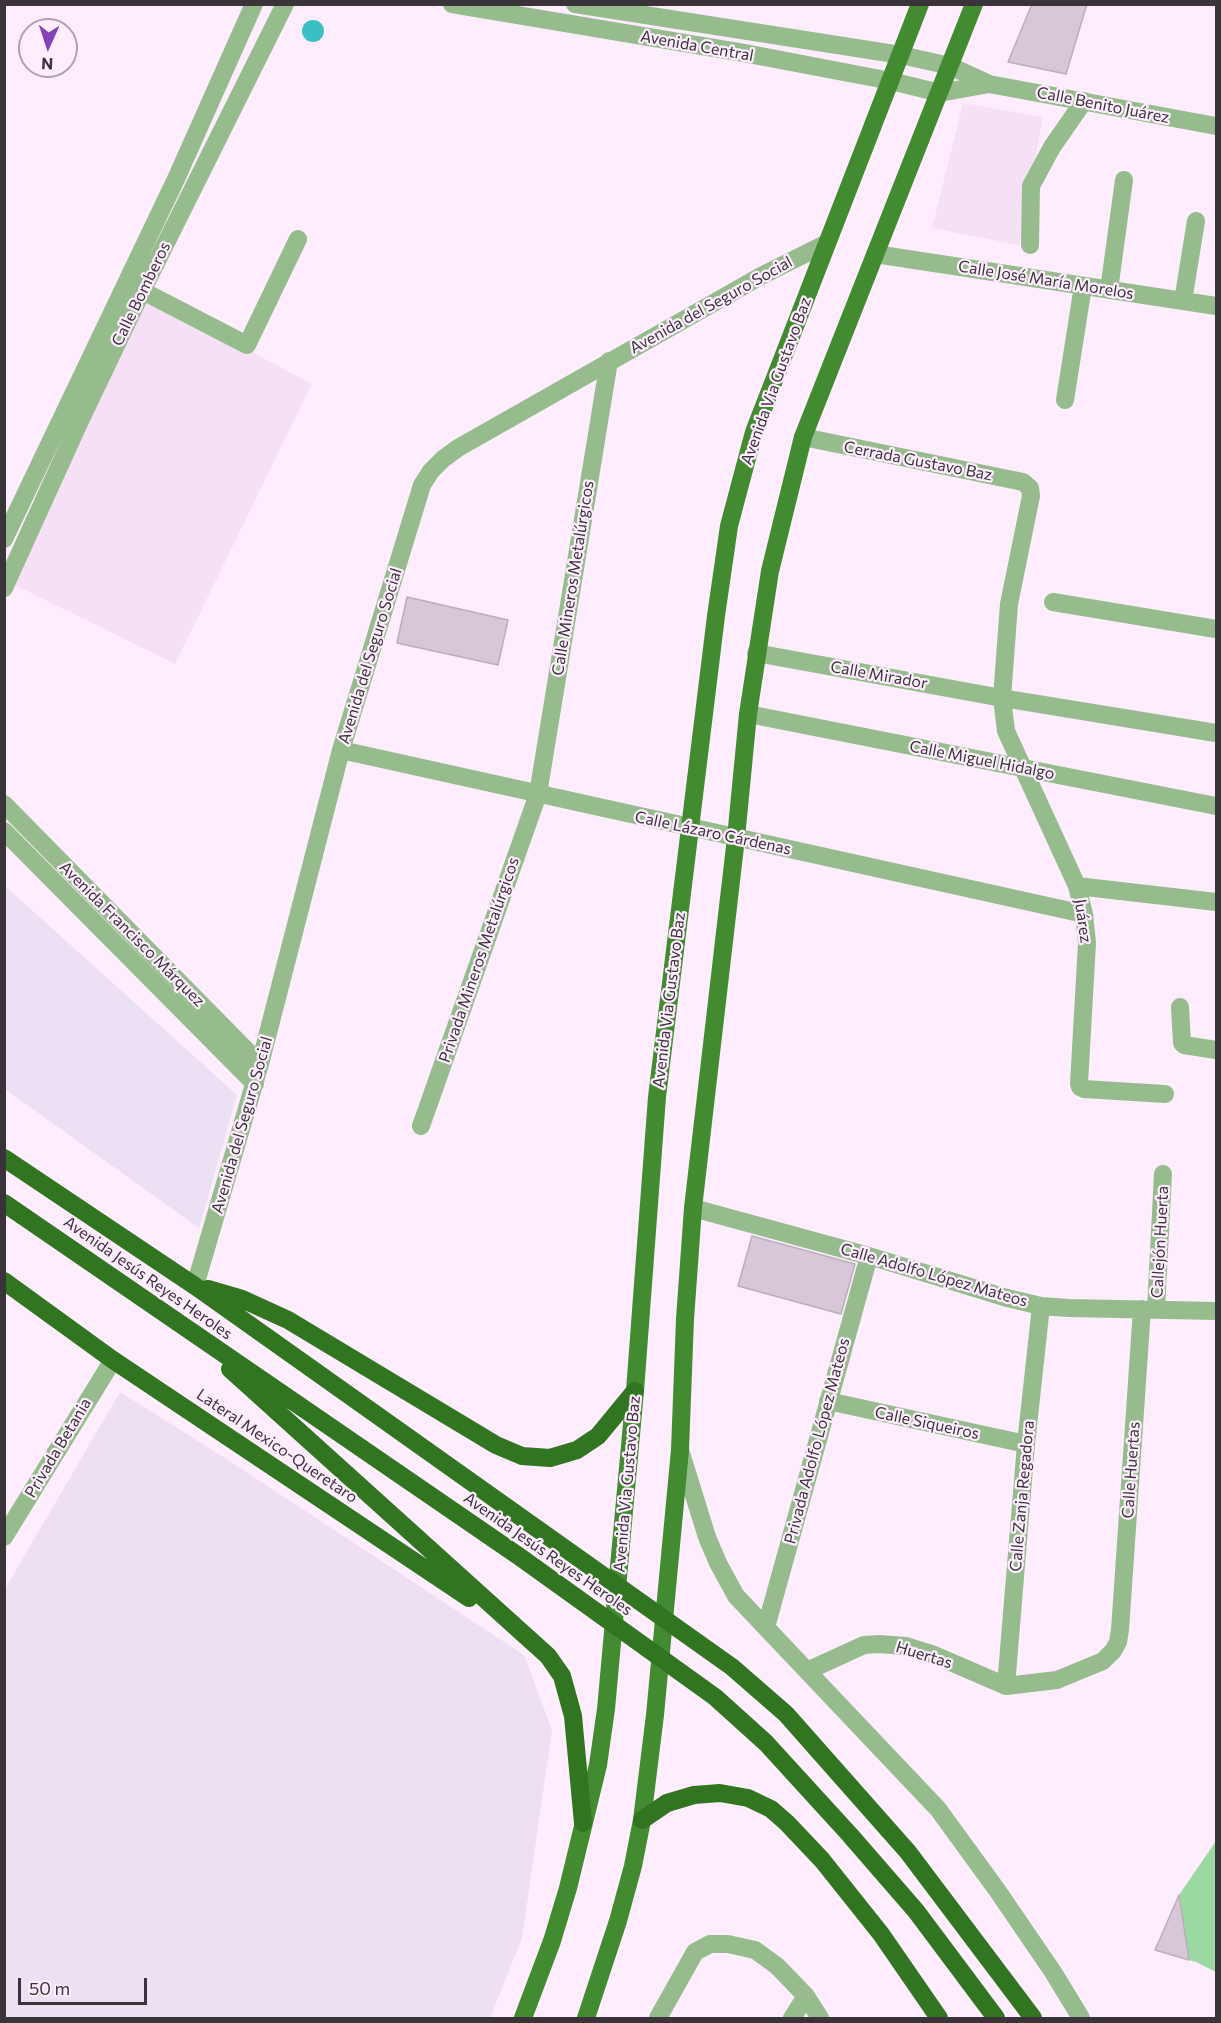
<!DOCTYPE html>
<meta charset="utf-8">
<style>
body{margin:0}
#map{position:relative;width:1221px;height:2023px;overflow:hidden;background:#fdedfd;font-family:Commissioner,sans-serif}
canvas{display:block}
.frame{position:absolute;inset:0;border:6px solid #3a343a;pointer-events:none}
.north{position:absolute;left:18px;top:18px;width:60px;height:60px;box-sizing:border-box;background:#fdedfd;border:2px solid #afa3af;border-radius:50%;rotate:183deg;font-size:16px;font-weight:700;line-height:24px;text-align:center;color:#3a343a}
.north::after{content:'';display:block;margin:auto;width:21px;height:27px;background:#8542b6;clip-path:polygon(50% 0,100% 100%,50% 72%,0 100%)}
.scale{position:absolute;left:18px;top:1978px;width:129px;height:27px;box-sizing:border-box;border:3px solid #3a343a;border-top:0;padding-left:8px;font-size:18px;line-height:21px;white-space:nowrap;color:#3a343a;-webkit-text-stroke:4px #fdedfd;paint-order:stroke}
</style>
<div id="map">
<canvas width="1221" height="2023"></canvas>
<div class="frame"></div>
<div class="north">N</div>
<div class="scale">50 m</div>
</div>
<script>
const context = document.querySelector('canvas').getContext('2d');
context.lineJoin = 'round';
function paint(path, color) {
  context.fillStyle = color;
  context.fill(path, 'evenodd');
}
function toPath(rows) {
  const path = new Path2D();
  for (const r of rows) {
    if (r.length === 3) {
      path.moveTo(r[0] + r[2], r[1]);
      path.arc(r[0], r[1], r[2], 0, 2 * Math.PI);
      continue;
    }
    path.moveTo(r[0], r[1]);
    for (let i = 2; i < r.length; i += 2) path.lineTo(r[i], r[i + 1]);
  }
  return path;
}
function stroke(path, color, width, dash) {
  context.strokeStyle = color;
  context.lineWidth = width;
  context.lineCap = dash ? 'butt' : 'round';
  context.setLineDash(dash || []);
  context.stroke(path);
}
function drawText(font, color, halo, rows, align = 'center') {
  context.font = font + ' Commissioner,sans-serif';
  context.lineWidth = 4.5;
  context.setLineDash([]);
  context.textBaseline = 'middle';
  context.strokeStyle = halo;
  context.fillStyle = color;
  for (const [text, x, y, turn = 0] of rows) {
    context.save();
    context.translate(x, y);
    context.rotate((+turn || 0) * Math.PI / 180);
    context.textAlign = isNaN(turn) ? turn : align;
    if (halo) context.strokeText(text, 0, 0);
    context.fillText(text, 0, 0);
    context.restore();
  }
}
const built = toPath([
 [963,103,1043,117,1019,245,932,228],
 [147,296,312,384,175,664,13,584]
]);
const industrial = toPath([
 [120,1392,225,1458,524,1655,552,1730,522,1938,490,2018,5,2018,5,1589]
]);
const education = toPath([
 [5,886,237,1095,199,1228,5,1089]
]);
const green = toPath([
 [1216,1841,1216,1972,1196,1962,1155,1950,1179,1895]
]);
const water = toPath([
 [313,31,11]
]);
const building = toPath([
 [1032,4,1087,4,1066,74,1008,62,1032,4],
 [407,597,508,620,498,665,397,643,407,597],
 [752,1236,855,1264,841,1314,738,1286,752,1236],
 [1179,1895,1189,1960,1155,1950,1179,1895]
]);
const minor = toPath([
 [452,4,744,53,891,81,940,93,989,84],
 [575,4,901,55,950,66,989,84,1216,126],
 [1030,245,1031,186,1052,147,1084,101],
 [875,254,1216,306],
 [133,286,247,345,298,239],
 [1109,290,1124,180],
 [1183,301,1196,221],
 [1065,400,1083,286],
 [803,437,1023,482,1030,488,1031,496,1009,604,1002,698,1006,731,1077,886,1084,914,1087,943,1079,1084,1080,1087,1084,1089,1165,1094],
 [4,539,176,179,254,4],
 [4,588,79,423,142,291,285,4],
 [1053,602,1216,629],
 [756,653,1002,698,1216,733],
 [748,714,1216,806],
 [341,750,1084,914],
 [4,804,260,1064],
 [4,831,255,1084],
 [1077,886,1216,902],
 [1180,1007,1182,1043,1184,1045,1216,1050],
 [421,1126,538,794,609,361],
 [693,1208,869,1256,1007,1298,1041,1306,1069,1308,1216,1311],
 [195,1286,260,1064,341,750,422,485,431,471,443,459,458,448,761,276,827,243],
 [1156,1309,1163,1174],
 [828,1401,1026,1444],
 [680,1450,707,1537,718,1563,736,1596,938,1809,997,1890,1053,1972,1081,2018],
 [4,1537,113,1360],
 [766,1627,869,1256],
 [807,1671,864,1645,879,1644,906,1646,932,1654,1006,1686,1057,1680,1103,1661,1113,1651,1118,1642,1120,1630,1142,1309],
 [1006,1686,1026,1444,1041,1306],
 [658,2018,695,1952,710,1944,728,1944,755,1950,777,1966,806,1996,820,2018],
 [792,2018,806,1996]
]);
const major = toPath([
 [523,2018,552,1941,568,1888,598,1765,606,1709,635,1391,657,1097,716,616,729,526,754,432,920,4],
 [586,2018,618,1921,633,1866,642,1820,655,1715,680,1450,685,1319,693,1208,736,838,748,714,770,571,803,437,974,4]
]);
const highway = toPath([
 [4,1158,195,1286,732,1667,786,1714,908,1852,1033,2018],
 [4,1203,520,1557,715,1697,766,1743,850,1835,916,1911,996,2018],
 [4,1281,113,1360,469,1598],
 [208,1289,242,1299,288,1320,496,1445,522,1456,550,1458,577,1450,598,1436,635,1391],
 [230,1369,548,1656,562,1676,573,1716,583,1823],
 [642,1820,667,1803,694,1795,720,1793,748,1798,771,1809,787,1823,822,1860,881,1934,939,2018]
]);
const streetNames = [
 ["Avenida Central",697,46,10],
 ["Calle Benito Juárez",1103,105,11],
 ["Calle José María Morelos",1046,280,9],
 ["Calle Bomberos",141,294,-64],
 ["Avenida del Seguro Social",711,305,-29],
 ["Avenida Via Gustavo Baz",776,381,-70],
 ["Cerrada Gustavo Baz",918,461,11],
 ["Calle Mineros Metalúrgicos",573,578,-81],
 ["Avenida del Seguro Social",370,656,-73],
 ["Calle Mirador",879,675,10],
 ["Calle Miguel Hidalgo",982,760,11],
 ["Calle Lázaro Cárdenas",713,833,12],
 ["Juárez",1083,921,82],
 ["Avenida Francisco Márquez",132,934,45],
 ["Privada Mineros Metalúrgicos",479,960,-71],
 ["Avenida Via Gustavo Baz",669,1000,-83],
 ["Avenida del Seguro Social",242,1125,-74],
 ["Callejón Huerta",1160,1242,-87],
 ["Calle Adolfo López Mateos",934,1275,16],
 ["Avenida Jesús Reyes Heroles",148,1278,35],
 ["Calle Siqueiros",927,1423,12],
 ["Privada Adolfo López Mateos",817,1441,-75],
 ["Lateral Mexico-Queretaro",277,1446,34],
 ["Privada Betania",58,1448,-59],
 ["Calle Huertas",1131,1470,-86],
 ["Avenida Via Gustavo Baz",627,1484,-85],
 ["Calle Zanja Regadora",1022,1496,-85],
 ["Avenida Jesús Reyes Heroles",548,1554,35],
 ["Huertas",924,1655,17]
];
paint(built, '#f6e0f6');
paint(industrial, '#ede0f3');
paint(education, '#ebe0f4');
paint(green, '#9ad9a2');
paint(water, '#3ac0c4');
paint(building, '#d7c7d7');
stroke(building, '#bcadbc', 1.5);
stroke(minor, '#96bc8d', 18);
stroke(major, '#428b30', 18);
stroke(highway, '#317520', 18);
drawText('16px', '#3a343a', '#fdedfd', streetNames);
</script>
